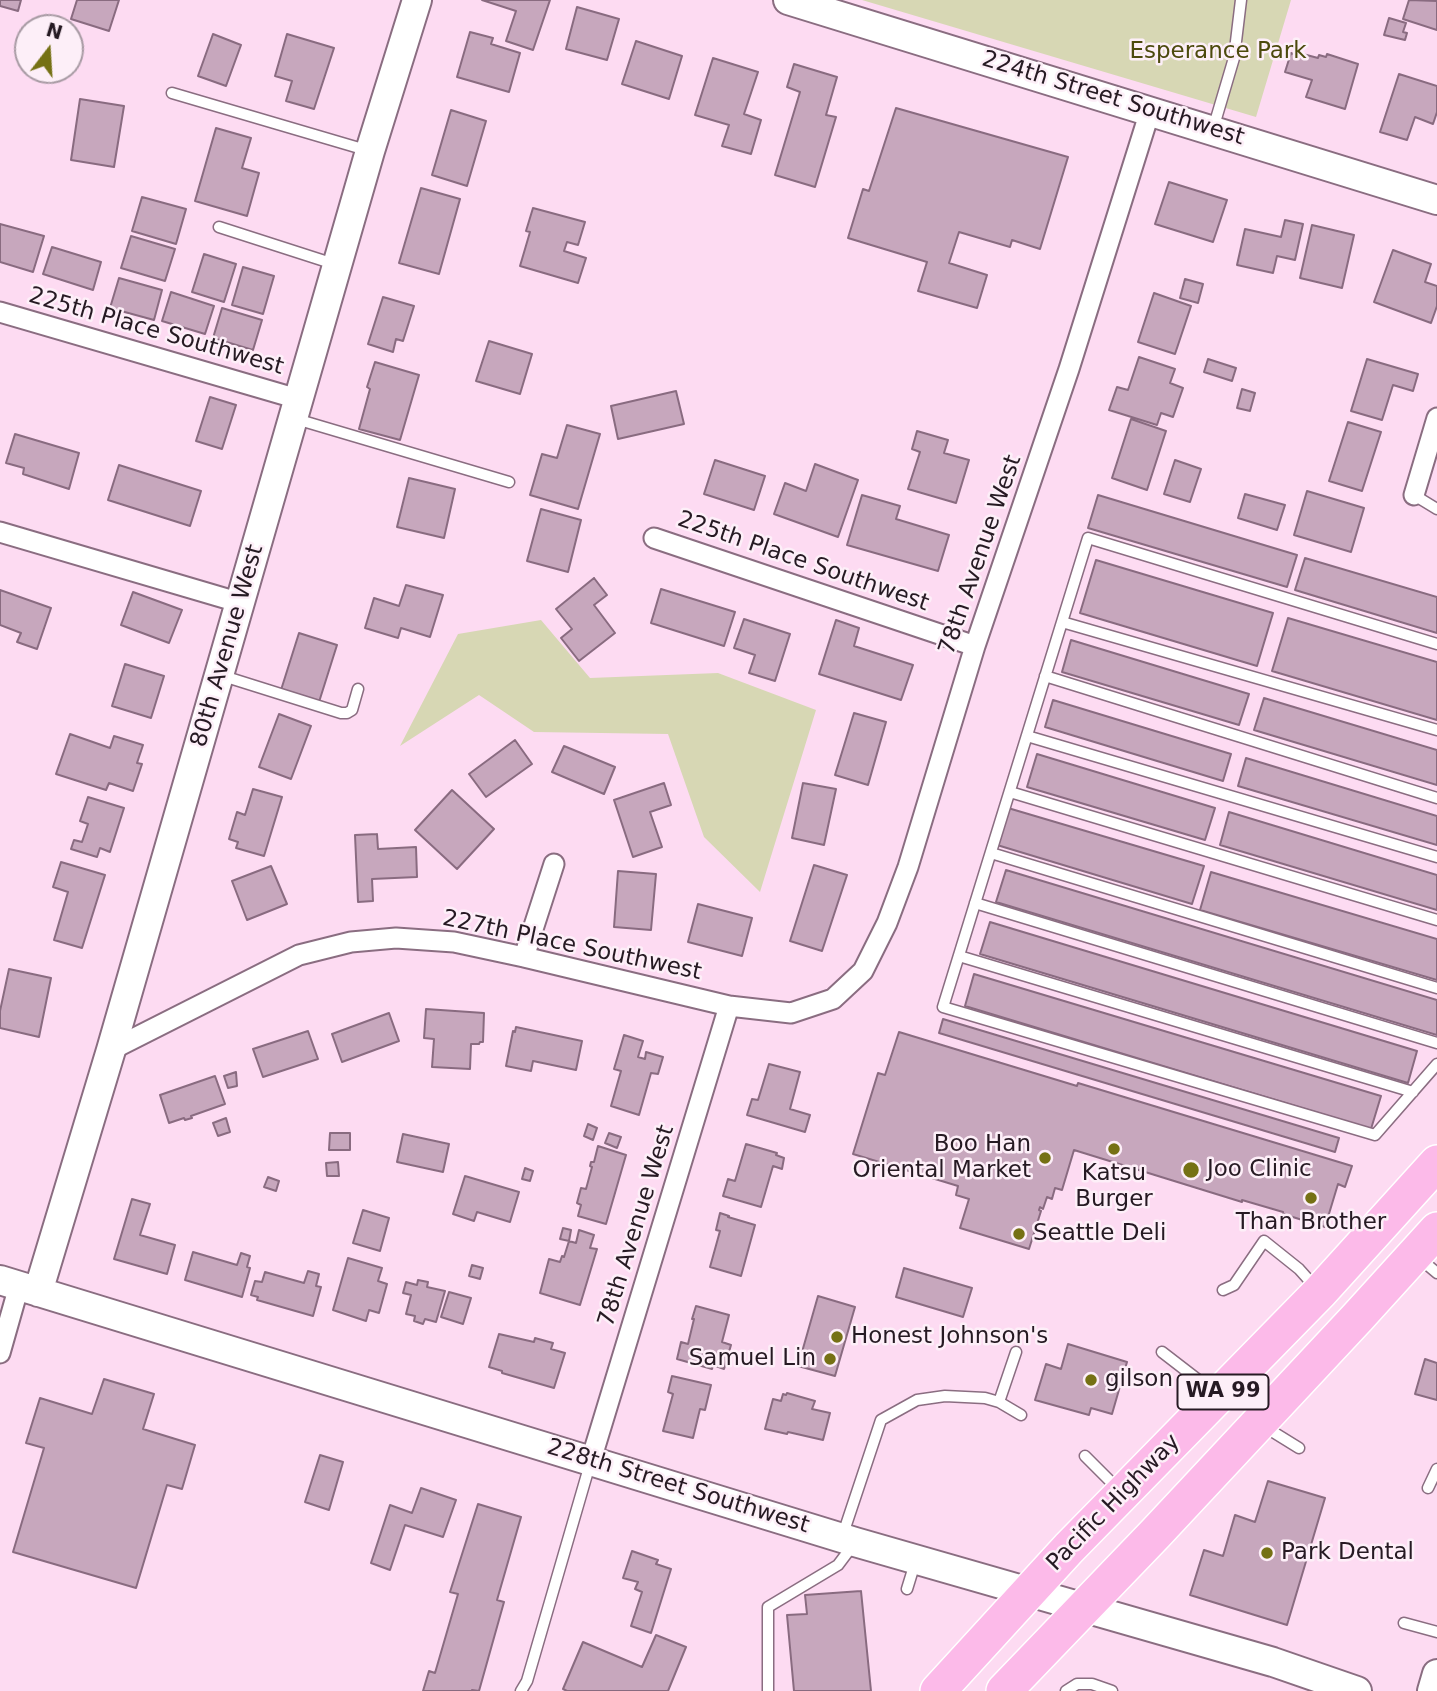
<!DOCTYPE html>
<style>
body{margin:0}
#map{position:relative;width:1437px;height:1691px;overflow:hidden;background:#fddbf2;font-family:"DejaVu Sans",sans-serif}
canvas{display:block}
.north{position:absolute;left:14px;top:14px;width:70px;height:70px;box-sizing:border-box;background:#fdeff8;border:2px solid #a79aa3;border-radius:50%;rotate:17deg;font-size:19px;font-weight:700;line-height:28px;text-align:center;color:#261a23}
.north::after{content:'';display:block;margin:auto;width:24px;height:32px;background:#757114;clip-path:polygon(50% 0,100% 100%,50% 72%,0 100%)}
</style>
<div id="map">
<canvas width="1437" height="1691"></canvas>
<div class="north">N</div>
</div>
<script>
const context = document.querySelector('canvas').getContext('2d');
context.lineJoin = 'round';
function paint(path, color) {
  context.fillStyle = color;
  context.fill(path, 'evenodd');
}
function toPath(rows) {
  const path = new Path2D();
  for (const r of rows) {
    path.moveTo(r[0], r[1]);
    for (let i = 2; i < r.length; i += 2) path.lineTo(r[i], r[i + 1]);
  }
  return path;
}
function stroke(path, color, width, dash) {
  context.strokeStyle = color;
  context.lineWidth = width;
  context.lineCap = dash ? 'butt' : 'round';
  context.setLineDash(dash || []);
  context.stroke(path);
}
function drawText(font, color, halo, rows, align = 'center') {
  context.font = font + ' "DejaVu Sans",sans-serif';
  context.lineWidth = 5;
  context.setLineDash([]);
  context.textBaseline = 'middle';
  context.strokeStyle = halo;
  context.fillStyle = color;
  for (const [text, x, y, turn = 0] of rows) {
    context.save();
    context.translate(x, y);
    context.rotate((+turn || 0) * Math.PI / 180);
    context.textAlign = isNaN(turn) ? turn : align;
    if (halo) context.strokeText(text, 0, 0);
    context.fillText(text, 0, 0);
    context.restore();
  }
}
const green = toPath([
 [862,0,1291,0,1256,117],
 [541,620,590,678,718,673,816,710,760,892,704,837,668,734,534,732,479,695,400,746,458,634]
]);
const building = toPath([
 [0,0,21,0,18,11,0,6,0,0],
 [77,0,119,0,109,31,71,19,77,0],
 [482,0,550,0,533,50,506,41,516,11,482,0],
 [1409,0,1437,1,1437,30,1403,19,1409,0],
 [577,7,619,19,607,60,566,49,577,7],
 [1389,18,1406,23,1403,32,1407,33,1405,40,1384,35,1389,18],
 [470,32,493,38,491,44,520,53,509,92,457,77,470,32],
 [213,34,241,45,226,86,198,76,213,34],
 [287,34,334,48,314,109,286,101,292,81,275,76,287,34],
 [636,41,682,56,669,99,622,84,636,41],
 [1291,53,1298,56,1299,53,1318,58,1319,55,1326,57,1327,54,1358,64,1345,109,1306,97,1312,80,1285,72,1291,53],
 [713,58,758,72,744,114,761,120,751,154,722,146,729,125,695,115,713,58],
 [794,64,837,77,826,115,836,117,815,187,775,175,800,92,787,87,794,64],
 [1399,74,1437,86,1437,112,1433,124,1415,117,1407,140,1380,132,1399,74],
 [80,99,124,106,114,167,71,160,80,99],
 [896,108,1068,157,1040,249,1012,240,1010,247,959,232,949,263,987,275,977,308,918,291,927,262,848,238,863,189,869,191,896,108],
 [451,110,486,121,467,186,432,175,451,110],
 [216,128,251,138,242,168,259,173,247,216,195,201,216,128],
 [1169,182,1227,200,1213,242,1155,224,1169,182],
 [421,188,460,199,439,274,399,263,421,188],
 [142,197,186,209,176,244,132,231,142,197],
 [533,208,585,222,578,245,567,242,564,251,586,258,578,283,520,266,530,232,526,231,533,208],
 [1285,220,1303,224,1295,260,1277,256,1273,273,1237,265,1245,229,1281,237,1285,220],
 [0,224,44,236,33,272,0,262,0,224],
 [1312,225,1354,235,1342,288,1300,278,1312,225],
 [131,236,175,249,165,281,121,268,131,236],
 [52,247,101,262,93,290,43,274,52,247],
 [1393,250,1431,264,1425,282,1437,286,1437,306,1431,323,1374,302,1393,250],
 [204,254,236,264,224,302,192,292,204,254],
 [243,267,274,276,263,314,232,305,243,267],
 [119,278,162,290,154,320,110,308,119,278],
 [1185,279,1203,284,1198,303,1180,298,1185,279],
 [171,292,214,306,205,334,162,321,171,292],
 [1154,293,1191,306,1175,354,1138,342,1154,293],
 [383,297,414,306,403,341,396,339,393,352,368,344,383,297],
 [222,308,262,320,253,350,213,338,222,308],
 [489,341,532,354,520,394,476,381,489,341],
 [1139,357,1175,369,1170,383,1183,388,1173,417,1161,413,1157,425,1109,410,1117,387,1128,390,1139,357],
 [1208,359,1236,368,1232,381,1204,372,1208,359],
 [1367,359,1418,374,1413,391,1393,385,1382,420,1351,411,1367,359],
 [375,362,419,375,400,440,359,429,370,389,367,387,375,362],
 [1242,389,1255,393,1250,411,1237,408,1242,389],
 [676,391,684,424,618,439,611,406,676,391],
 [210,397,236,405,222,449,196,441,210,397],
 [1131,419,1166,431,1147,490,1112,478,1131,419],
 [1348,422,1381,432,1362,491,1329,481,1348,422],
 [567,425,600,434,578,509,530,495,542,454,557,458,567,425],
 [917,431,948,440,944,453,969,460,956,503,908,489,920,452,912,449,917,431],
 [15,434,79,453,69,489,23,474,24,468,6,463,15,434],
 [715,460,765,476,754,510,704,494,715,460],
 [1175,460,1201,469,1190,502,1164,494,1175,460],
 [815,464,858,480,838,537,774,514,785,483,806,491,815,464],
 [119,465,201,491,190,526,108,500,119,465],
 [409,478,455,489,444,538,397,527,409,478],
 [1307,491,1364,508,1351,552,1294,535,1307,491],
 [1245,494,1285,505,1277,530,1238,518,1245,494],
 [862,495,900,506,896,519,949,535,938,571,847,545,862,495],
 [1098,495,1297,555,1287,587,1088,528,1098,495],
 [541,509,581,520,568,572,527,561,541,509],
 [1305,558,1437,597,1437,633,1295,590,1305,558],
 [1096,560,1273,613,1257,666,1080,613,1096,560],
 [594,578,607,595,594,605,615,633,579,661,561,638,572,629,556,609,594,578],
 [406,585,443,595,430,637,401,628,398,638,365,628,374,598,399,606,406,585],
 [661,589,735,612,724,646,651,623,661,589],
 [0,590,51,608,37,649,17,642,21,633,0,625,0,590],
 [133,592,182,610,169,643,121,625,133,592],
 [1288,618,1437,662,1437,720,1272,671,1288,618],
 [744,619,790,634,775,681,749,673,755,655,734,648,744,619],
 [836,620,859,628,854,646,913,665,901,700,819,674,836,620],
 [299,633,337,645,319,702,281,690,299,633],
 [1071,640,1249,694,1239,725,1062,672,1071,640],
 [125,664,164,676,151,718,112,706,125,664],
 [1264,698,1437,750,1437,785,1254,730,1264,698],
 [1053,700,1231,754,1223,781,1045,727,1053,700],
 [854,713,886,722,868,785,835,775,854,713],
 [279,714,311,726,291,779,259,767,279,714],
 [70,734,110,748,114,736,143,745,137,763,142,764,133,791,109,783,106,790,56,774,70,734],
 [515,740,532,764,486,797,469,774,515,740],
 [564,746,615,767,604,794,552,772,564,746],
 [1037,754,1215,808,1205,840,1027,787,1037,754],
 [1246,758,1437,816,1437,845,1238,786,1246,758],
 [664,783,671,805,650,812,662,847,633,857,614,800,664,783],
 [803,783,836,789,824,845,792,838,803,783],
 [253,789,282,797,264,856,236,848,238,842,229,839,237,812,245,815,253,789],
 [452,790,494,829,457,869,415,830,452,790],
 [88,797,124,808,110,852,100,848,97,857,71,849,74,840,82,842,88,824,80,821,88,797],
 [1008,808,1204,866,1192,904,997,845,1008,808],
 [1229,812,1437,875,1437,910,1220,845,1229,812],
 [377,834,378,849,416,847,417,877,372,879,373,901,358,902,355,835,377,834],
 [61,862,105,875,82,948,54,940,68,892,53,887,61,862],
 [814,865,847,875,822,951,790,941,814,865],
 [271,866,287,904,247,920,232,881,271,866],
 [1006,870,1437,1000,1437,1035,996,902,1006,870],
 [618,871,656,874,651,930,614,927,618,871],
 [1211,872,1437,939,1437,980,1200,910,1211,872],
 [698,904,752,918,742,956,688,942,698,904],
 [990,922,1417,1051,1408,1083,980,954,990,922],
 [9,969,51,978,39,1037,0,1028,0,1011,9,969],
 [974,974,1381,1096,1371,1129,965,1006,974,974],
 [426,1009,484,1013,483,1042,480,1042,479,1044,471,1044,470,1069,432,1067,434,1039,424,1038,426,1009],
 [389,1013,399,1041,342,1062,332,1034,389,1013],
 [943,1019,1339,1138,1335,1152,939,1033,943,1019],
 [516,1027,582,1041,576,1070,533,1061,531,1071,506,1066,513,1031,515,1032,516,1027],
 [308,1031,318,1059,263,1077,253,1049,308,1031],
 [899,1032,1077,1086,1078,1083,1352,1166,1345,1187,1338,1184,1325,1227,1283,1214,1283,1212,1242,1200,1242,1202,1074,1150,1062,1190,1055,1188,1052,1199,1047,1197,1043,1209,1040,1207,1039,1210,1041,1211,1029,1249,960,1228,969,1199,956,1195,958,1186,853,1154,878,1073,885,1075,899,1032],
 [624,1035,643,1041,638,1057,645,1059,646,1052,663,1057,658,1074,651,1073,639,1115,611,1106,621,1071,614,1069,624,1035],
 [769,1064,800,1072,790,1109,810,1115,805,1132,747,1115,752,1099,758,1100,769,1064],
 [236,1072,237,1086,228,1088,224,1076,236,1072],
 [215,1076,225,1104,191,1116,192,1118,185,1120,184,1118,169,1123,160,1095,215,1076],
 [226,1118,230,1132,218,1136,213,1123,226,1118],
 [588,1124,597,1128,593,1140,584,1136,588,1124],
 [330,1133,350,1133,350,1150,329,1150,330,1133],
 [609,1133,621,1137,617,1148,605,1143,609,1133],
 [403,1134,449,1144,443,1172,397,1162,403,1134],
 [746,1144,777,1153,776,1155,784,1158,782,1169,773,1166,761,1207,723,1196,728,1179,735,1181,746,1144],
 [598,1146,626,1155,606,1224,578,1216,581,1205,577,1203,581,1188,586,1189,592,1167,590,1166,591,1162,594,1162,598,1146],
 [338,1162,339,1176,327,1176,326,1163,338,1162],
 [525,1168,533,1171,530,1181,522,1179,525,1168],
 [465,1176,519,1192,510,1222,477,1212,474,1221,453,1214,465,1176],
 [268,1177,279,1181,276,1191,264,1187,268,1177],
 [132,1199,150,1204,140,1235,175,1245,167,1274,114,1259,132,1199],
 [363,1210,389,1218,380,1251,353,1243,363,1210],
 [720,1213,729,1216,728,1217,755,1225,741,1276,710,1267,720,1231,716,1230,720,1213],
 [563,1228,571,1230,569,1241,576,1243,579,1230,594,1235,590,1248,597,1249,580,1305,540,1293,549,1259,560,1262,562,1256,564,1257,569,1241,560,1239,563,1228],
 [193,1252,237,1265,241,1253,250,1256,247,1267,250,1268,242,1297,185,1280,193,1252],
 [348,1258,382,1268,378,1281,387,1284,379,1313,369,1310,366,1321,333,1310,348,1258],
 [472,1265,483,1268,480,1279,469,1276,472,1265],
 [904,1268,972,1288,963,1317,896,1297,904,1268],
 [308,1271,319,1274,316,1286,321,1287,313,1316,257,1300,258,1297,251,1295,255,1281,262,1282,265,1272,304,1283,308,1271],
 [418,1280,428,1282,427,1287,445,1291,436,1322,425,1319,423,1324,414,1321,415,1316,406,1314,411,1295,403,1293,406,1282,417,1285,418,1280],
 [449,1292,471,1298,463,1324,441,1317,449,1292],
 [818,1296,855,1307,835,1376,798,1366,818,1296],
 [696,1306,729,1315,722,1342,731,1345,724,1369,713,1365,712,1369,677,1359,681,1342,688,1344,694,1319,692,1319,696,1306],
 [499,1334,534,1342,535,1338,553,1343,551,1349,565,1353,554,1388,502,1373,502,1371,489,1367,499,1334],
 [1068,1344,1127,1362,1112,1414,1091,1408,1089,1415,1035,1400,1046,1364,1061,1369,1068,1344],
 [1425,1359,1437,1363,1437,1400,1415,1394,1425,1359],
 [672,1376,711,1385,705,1410,700,1409,693,1438,663,1431,673,1394,668,1392,672,1376],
 [104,1379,154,1394,143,1429,195,1445,182,1489,167,1485,136,1588,13,1552,44,1448,26,1443,40,1398,92,1414,104,1379],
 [787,1393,815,1401,812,1409,830,1413,823,1440,788,1432,787,1434,765,1429,773,1399,781,1401,783,1394,786,1395,787,1393],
 [320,1455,343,1462,329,1510,305,1502,320,1455],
 [1268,1481,1325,1498,1287,1625,1190,1595,1204,1550,1223,1556,1235,1515,1255,1522,1268,1481],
 [421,1488,456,1500,443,1537,405,1525,390,1570,371,1563,390,1505,412,1513,421,1488],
 [478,1504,521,1517,497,1600,504,1602,479,1691,472,1690,472,1691,423,1691,429,1671,435,1673,458,1594,450,1592,478,1504],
 [632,1551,658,1560,656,1564,671,1569,651,1633,631,1626,642,1592,635,1589,638,1582,623,1578,632,1551],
 [861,1591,871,1691,794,1691,787,1615,807,1614,805,1595,861,1591],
 [656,1635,686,1647,668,1691,567,1691,563,1689,583,1642,642,1667,656,1635]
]);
const lane = toPath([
 [172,93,366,150],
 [1213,129,1234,58,1241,0],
 [219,227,334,264],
 [296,419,509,482],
 [1414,495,1437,509],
 [1062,622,1088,538,1437,644],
 [220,675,341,713,347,713,352,710,358,689],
 [1045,676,1437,798],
 [1437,730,1062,622,943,1007,1375,1135,1437,1064],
 [1027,736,1437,857],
 [1010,792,1437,920],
 [991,853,1437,988],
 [975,903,1437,1043],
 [959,956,1413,1092],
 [1418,1257,1437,1273],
 [1223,1290,1234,1285,1264,1241,1299,1269,1316,1288],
 [1162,1352,1197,1379,1214,1393],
 [999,1402,1016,1352],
 [1265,1427,1299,1448],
 [1085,1456,1119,1490],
 [1428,1488,1437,1469],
 [842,1537,881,1420,917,1400,945,1396,985,1398,999,1402,1021,1415],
 [907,1589,915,1563],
 [1404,1623,1437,1632],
 [521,1691,527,1681,590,1464],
 [768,1691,768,1607,838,1565,853,1545],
 [1066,1691,1077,1684,1092,1684,1112,1691]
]);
const street = toPath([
 [0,312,298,399],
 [1414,495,1437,418],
 [0,532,241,603],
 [654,538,975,646],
 [524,957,554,864],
 [111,1050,299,955,351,942,396,938,454,942,524,957,729,1006,791,1013,833,999,863,971,887,923,908,867,975,646,1069,369,1150,111],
 [0,1353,19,1286],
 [591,1460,729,1006]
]);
const secondary = toPath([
 [788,0,1437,200],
 [0,1280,855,1542,1273,1662,1357,1691],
 [38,1292,111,1050,370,151,417,0],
 [1432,1691,1437,1674]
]);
const highway = toPath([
 [938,1691,1069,1548,1320,1292,1437,1163],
 [1004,1691,1155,1534,1357,1318,1437,1230]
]);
const markers = [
 [1114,1149,7,"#757114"],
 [1045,1158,7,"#757114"],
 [1191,1170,9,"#757114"],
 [1311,1198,7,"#757114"],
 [1019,1234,7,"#757114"],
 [837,1337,7,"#757114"],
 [830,1359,7,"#757114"],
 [1091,1380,7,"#757114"],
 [1267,1553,7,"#757114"]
];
const shields = [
 [1223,1392,91]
];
const shieldNames = [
 ["WA 99",1223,1392]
];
const parkNames = [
 ["Esperance Park",1218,52]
];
const streetNames = [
 ["224th Street Southwest",1113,99,17],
 ["225th Place Southwest",156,332,16],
 ["78th Avenue West",981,555,-71],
 ["225th Place Southwest",803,562,19],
 ["80th Avenue West",228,646,-74],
 ["227th Place Southwest",572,946,12],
 ["78th Avenue West",637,1226,-73],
 ["228th Street Southwest",678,1487,17],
 ["Pacific Highway",1114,1503,-46]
];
const poiNames = [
 ["Boo Han",1031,1145,"right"],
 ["Oriental Market",1031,1171,"right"],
 ["Joo Clinic",1207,1170],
 ["Katsu",1114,1174,"center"],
 ["Burger",1114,1200,"center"],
 ["Than Brother",1311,1223,"center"],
 ["Seattle Deli",1033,1234],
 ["Honest Johnson's",851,1337],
 ["Samuel Lin",816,1359,"right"],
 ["gilson",1105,1380],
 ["Park Dental",1281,1553]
];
paint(green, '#d7d7b4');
paint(building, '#c7a7bd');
stroke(building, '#896b80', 2);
stroke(lane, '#8a6d81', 13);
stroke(street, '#8a6d81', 23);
stroke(secondary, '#8a6d81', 32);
stroke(highway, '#fff', 38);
stroke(lane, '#fff', 10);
stroke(street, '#fff', 19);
stroke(secondary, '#fff', 28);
stroke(highway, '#fcbae9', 35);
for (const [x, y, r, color] of markers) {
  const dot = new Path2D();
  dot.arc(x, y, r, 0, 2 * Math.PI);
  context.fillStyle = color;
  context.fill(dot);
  stroke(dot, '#fdeff8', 2.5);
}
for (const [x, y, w] of shields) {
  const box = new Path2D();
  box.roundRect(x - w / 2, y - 17.5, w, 35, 5);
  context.fillStyle = '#fdeff8';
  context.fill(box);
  stroke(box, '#261a23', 2);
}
drawText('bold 21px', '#261a23', null, shieldNames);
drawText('23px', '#4c4a0d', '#fdeff8', parkNames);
drawText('23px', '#261a23', '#fdeff8', streetNames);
drawText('23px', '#261a23', '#fdeff8', poiNames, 'left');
</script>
